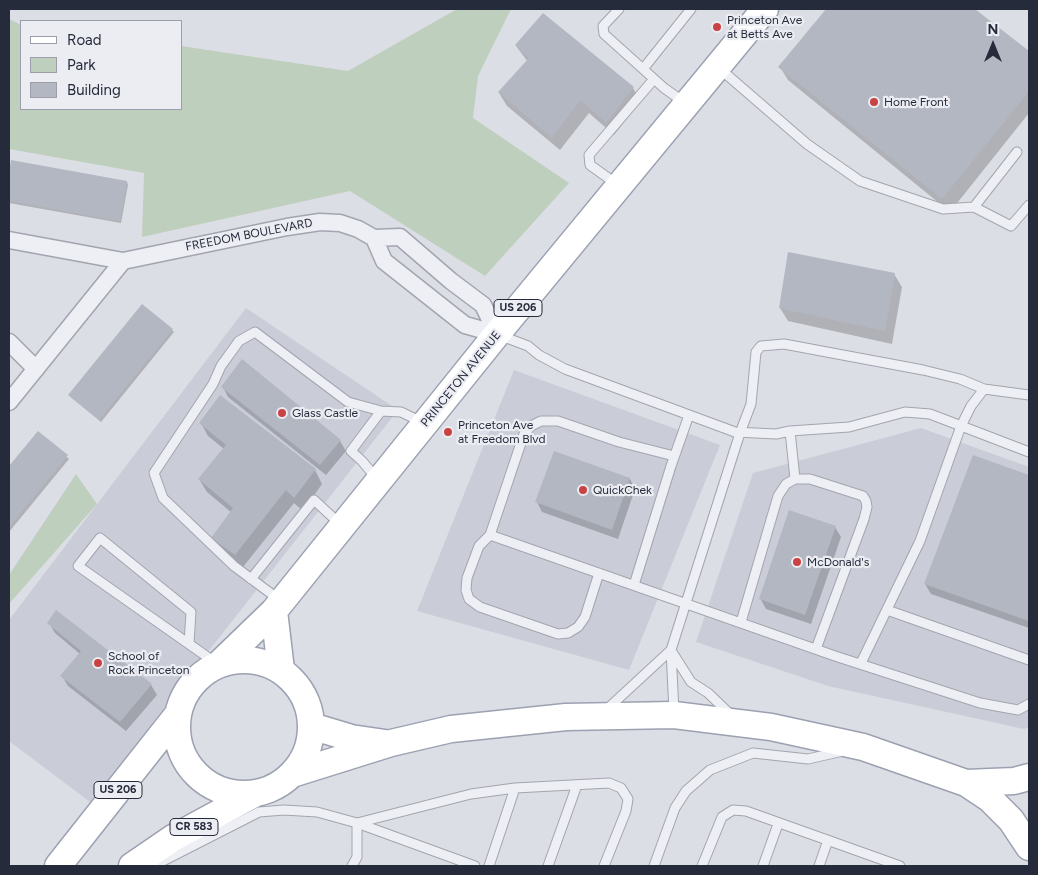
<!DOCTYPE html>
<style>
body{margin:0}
#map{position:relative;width:1038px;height:875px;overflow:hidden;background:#dcdee5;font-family:Figtree,sans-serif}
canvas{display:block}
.frame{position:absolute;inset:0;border:10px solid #262b3b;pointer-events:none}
.legend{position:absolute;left:20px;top:20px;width:162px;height:90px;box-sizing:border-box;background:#ebedf3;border:1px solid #9c9fa9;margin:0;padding:6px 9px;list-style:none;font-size:15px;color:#262b3b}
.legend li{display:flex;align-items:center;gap:10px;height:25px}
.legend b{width:25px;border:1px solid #9c9fa9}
.north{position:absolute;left:968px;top:20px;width:50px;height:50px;-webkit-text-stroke:4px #ebedf3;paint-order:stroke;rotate:0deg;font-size:14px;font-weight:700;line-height:20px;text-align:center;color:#262b3b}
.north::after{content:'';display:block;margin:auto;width:18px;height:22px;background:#262b3b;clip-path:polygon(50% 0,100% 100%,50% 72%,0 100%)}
</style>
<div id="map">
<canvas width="1038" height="875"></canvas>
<div class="frame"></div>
<ul class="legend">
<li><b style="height:6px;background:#fff"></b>Road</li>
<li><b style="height:14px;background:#bfcfbd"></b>Park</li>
<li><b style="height:14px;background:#b3b7c2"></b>Building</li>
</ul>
<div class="north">N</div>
</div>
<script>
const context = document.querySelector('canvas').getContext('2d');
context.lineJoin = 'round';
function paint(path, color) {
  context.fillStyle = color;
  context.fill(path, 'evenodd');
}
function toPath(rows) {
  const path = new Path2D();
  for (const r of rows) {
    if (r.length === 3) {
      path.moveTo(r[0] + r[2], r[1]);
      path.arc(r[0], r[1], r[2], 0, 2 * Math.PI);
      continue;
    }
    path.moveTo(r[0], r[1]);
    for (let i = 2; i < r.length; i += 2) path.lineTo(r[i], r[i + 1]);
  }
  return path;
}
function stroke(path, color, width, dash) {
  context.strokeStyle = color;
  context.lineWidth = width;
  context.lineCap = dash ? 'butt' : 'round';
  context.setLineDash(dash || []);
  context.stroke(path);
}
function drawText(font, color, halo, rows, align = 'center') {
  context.font = font + ' Figtree,sans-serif';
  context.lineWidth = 4.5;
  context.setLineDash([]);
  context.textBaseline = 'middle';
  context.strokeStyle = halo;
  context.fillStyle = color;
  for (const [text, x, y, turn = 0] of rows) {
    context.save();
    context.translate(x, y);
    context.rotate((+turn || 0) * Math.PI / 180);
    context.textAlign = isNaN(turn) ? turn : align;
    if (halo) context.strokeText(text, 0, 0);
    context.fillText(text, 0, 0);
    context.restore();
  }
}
const built = toPath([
 [246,308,398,410,90,802,9,741,9,620],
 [514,370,720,445,629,670,417,611],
 [921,428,1029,467,1029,727,1024,729,828,686,696,642,753,473]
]);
const green = toPath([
 [457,9,511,9,478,76,473,118,569,183,485,276,350,191,142,237,144,173,9,149,9,19,21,25,21,109,181,109,181,46,348,71],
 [76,474,97,504,9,604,9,575]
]);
const shadow = toPath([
 [828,9,973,9,1029,53,1029,113,950,212,788,80,780,67],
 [516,46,633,88,641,101,614,135,589,113,560,150,507,106,499,93,528,62],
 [12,162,127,182,128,185,121,223,9,203,9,180],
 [894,274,902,287,892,344,788,321,780,308],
 [172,330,174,332,101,422,72,398,70,395],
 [223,387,340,441,346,451,326,475,228,397],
 [201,423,315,470,322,484,303,511,294,503,243,567,221,551,213,538,232,513,207,492,199,479,224,449,208,436],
 [38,433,69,459,9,532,9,468],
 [974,457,1029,476,1029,628,931,594,925,584],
 [630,479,635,489,618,539,542,512,537,502],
 [835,527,841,537,811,624,766,609,760,598],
 [49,623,151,685,157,695,126,731,68,686,62,676,80,654,55,633]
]);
const building = toPath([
 [826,9,975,9,1029,51,1029,91,942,199,778,67],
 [543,13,634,87,606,122,580,100,552,138,498,92,529,58,515,45],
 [11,160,127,181,120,221,9,201,9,173],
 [788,252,895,273,885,331,779,308],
 [142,304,173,329,99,420,68,395],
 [242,359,341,440,320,465,221,387],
 [220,395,316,469,294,498,286,490,235,555,211,538,233,508,198,479,226,445,199,423],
 [38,431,68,455,9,527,9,466],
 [554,451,630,478,612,530,535,502],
 [973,455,1029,475,1029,621,924,584],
 [789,510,836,526,805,615,759,599],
 [56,610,152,684,120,722,60,676,81,651,47,623]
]);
const lane = toPath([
 [619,9,603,26,604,34,643,69],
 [719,68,807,144,860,181,943,209,974,207,1011,226,1029,205],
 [684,102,664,88,643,69,691,9],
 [618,185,590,165,589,155,654,79],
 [974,207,1017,152],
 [499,335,528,346,539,355,565,369,735,432,776,434,790,431,849,427,905,412,930,414,1029,452],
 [790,431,795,479],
 [674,456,619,442,558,421,541,421,531,426,524,434,490,535,835,656,980,703,1018,710,1029,704],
 [377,479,362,461,351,451,381,411,401,412,424,423],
 [490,535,479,546,467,578,466,590,469,599,480,607,558,634,568,633,578,627,585,617,599,573],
 [251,579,314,500,340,524],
 [634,585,671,466,689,415],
 [281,601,234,566,163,498,154,473,213,384,221,366,239,341,255,332,348,402,381,411],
 [887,610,1029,660],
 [741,622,778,496,786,484,795,479,810,479,863,496,866,501,867,507,864,519,816,649],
 [189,644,191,612,100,538,78,566,216,663],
 [672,652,691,682,708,693,732,716],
 [861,663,920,541,961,426,971,406,984,389,1029,395],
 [605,711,671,650],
 [674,712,671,650,740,433,751,404,756,352,761,346,784,344,923,370,960,379,984,389],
 [357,823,471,794,515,788,609,783,621,788,628,799,626,811,604,866],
 [153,866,259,812,284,810,317,812,357,823,475,866],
 [352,866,357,857,357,823],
 [489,866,515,788],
 [548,866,577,785],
 [654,866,675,808,686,791,710,770,753,753,808,759,843,751],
 [702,866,722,817,733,810,746,811,900,866],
 [763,866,778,824],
 [819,866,828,840]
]);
const street = toPath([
 [374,238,384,261,465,325,497,334],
 [9,240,123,261,287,227,320,222,340,223,358,229,374,238,400,237,451,281,483,305,497,334],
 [9,342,36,369],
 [9,402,123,261]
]);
const primary = toPath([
 [274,611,281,670],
 [244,727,67],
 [218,665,274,611,497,334,765,9],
 [311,726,351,738,385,743],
 [292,774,391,743,451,729,566,717,674,715,771,727,863,747,966,783,990,799,1011,820,1029,847],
 [966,783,1014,781,1029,777],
 [58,866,178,714],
 [132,866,173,838,256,793]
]);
const markers = [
 [717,27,5,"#c94344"],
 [874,102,5,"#c94344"],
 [282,413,5,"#c94344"],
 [448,432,5,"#c94344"],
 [583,490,5,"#c94344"],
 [797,562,5,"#c94344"],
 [98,663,5,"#c94344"]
];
const shields = [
 [518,308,48],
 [118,790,48],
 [194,827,48]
];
const shieldNames = [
 ["US 206",518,308],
 ["US 206",118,790],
 ["CR 583",194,827]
];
const poiNames = [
 ["Princeton Ave",727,20],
 ["at Betts Ave",727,34],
 ["Home Front",884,102],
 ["Glass Castle",292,413],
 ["Princeton Ave",458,425],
 ["at Freedom Blvd",458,439],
 ["QuickChek",593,490],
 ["McDonald's",807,562],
 ["School of",108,656],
 ["Rock Princeton",108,670]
];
const streetNames = [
 ["FREEDOM BOULEVARD",249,235,-11],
 ["PRINCETON AVENUE",461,379,-51]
];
paint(built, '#cacdd7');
paint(green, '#bfcfbd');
paint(shadow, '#0003');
paint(building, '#b3b7c2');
stroke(lane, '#a2a5af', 11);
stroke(street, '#a2a5af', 19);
stroke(primary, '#9ca1b1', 29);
stroke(lane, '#eeeff4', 9);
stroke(street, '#eeeff4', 16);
stroke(primary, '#fff', 26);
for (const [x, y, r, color] of markers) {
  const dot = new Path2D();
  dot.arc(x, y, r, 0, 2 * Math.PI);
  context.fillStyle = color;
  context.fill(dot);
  stroke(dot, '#ebedf3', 2);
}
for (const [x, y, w] of shields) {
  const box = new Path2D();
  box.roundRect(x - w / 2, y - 8.5, w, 17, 4);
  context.fillStyle = '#ebedf3';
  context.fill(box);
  stroke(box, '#262b3b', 1);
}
drawText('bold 11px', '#262b3b', null, shieldNames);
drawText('12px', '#262b3b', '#ebedf3', poiNames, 'left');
drawText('12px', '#262b3b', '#ebedf3', streetNames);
</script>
